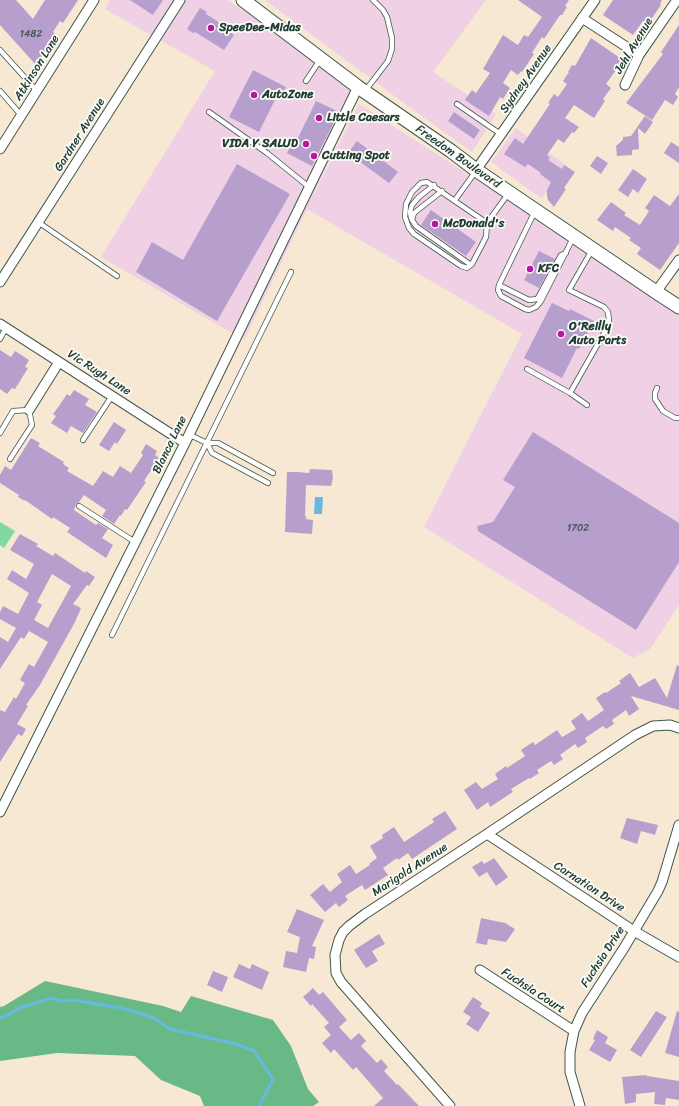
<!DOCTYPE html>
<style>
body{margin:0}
canvas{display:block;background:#f6e8d2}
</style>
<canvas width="679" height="1106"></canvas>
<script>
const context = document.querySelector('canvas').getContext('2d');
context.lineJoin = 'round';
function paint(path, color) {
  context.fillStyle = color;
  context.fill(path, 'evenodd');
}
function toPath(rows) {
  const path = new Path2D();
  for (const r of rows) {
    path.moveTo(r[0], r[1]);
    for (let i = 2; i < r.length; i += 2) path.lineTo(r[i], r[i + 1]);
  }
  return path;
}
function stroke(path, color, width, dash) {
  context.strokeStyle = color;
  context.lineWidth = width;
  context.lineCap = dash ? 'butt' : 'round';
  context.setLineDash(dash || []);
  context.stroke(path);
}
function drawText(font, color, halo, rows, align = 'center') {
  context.font = font + ' Sriracha,sans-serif';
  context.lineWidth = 3.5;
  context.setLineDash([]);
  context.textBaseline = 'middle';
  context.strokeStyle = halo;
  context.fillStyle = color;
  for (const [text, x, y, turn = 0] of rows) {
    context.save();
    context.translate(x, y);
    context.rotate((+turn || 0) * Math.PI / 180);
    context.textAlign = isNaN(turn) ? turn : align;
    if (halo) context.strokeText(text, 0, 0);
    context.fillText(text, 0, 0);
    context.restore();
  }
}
const built = toPath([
 [110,0,227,0,245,11,359,97,309,204,359,104,679,310,679,605,650,649,633,658,424,527,522,334,307,209,244,340,101,257,215,71,105,9],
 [265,0,486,0,433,72,496,114,472,152,408,106],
 [516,128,571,169,541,198,491,162]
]);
const green = toPath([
 [0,522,15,531,4,548,0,545]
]);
const forest = toPath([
 [45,981,163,1006,181,1012,191,996,273,1020,291,1046,308,1089,319,1102,313,1106,204,1106,200,1096,161,1080,135,1056,57,1053,0,1061,0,1007,4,1006]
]);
const water = toPath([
 [315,497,323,497,322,514,314,514]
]);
const stream = toPath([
 [0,1018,8,1015,19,1008,52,998,61,1001,74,1000,121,1008,143,1014,154,1018,170,1029,236,1044,254,1051,273,1079,259,1106]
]);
const building = toPath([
 [0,0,16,0,33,19,45,0,78,0,63,23,60,21,53,32,56,35,36,65,0,25],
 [130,0,163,0,153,15],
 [518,0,569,0,565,6,567,7,562,15,560,15,544,39,542,37,532,53,534,54,522,72,521,71,518,75,511,70,503,83,510,88,503,99,500,97,489,116,465,100,472,90,476,93,490,73,483,69,503,35,518,45,524,35,528,37,542,17],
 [613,0,662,0,660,4,661,5,648,24,643,21,633,35,603,15],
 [200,8,207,12,206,14,228,28,227,30,234,35,224,50,195,32,193,33,187,29],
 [679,25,679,87,675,94,678,97,673,105,665,100,652,120,626,103,663,54,661,52],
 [591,38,623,60,606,84,611,88,603,99,605,101,594,118,574,105,565,118,579,127,574,133,572,132,564,143,558,139,547,155,550,158,548,160,562,169,564,165,575,172,564,188,566,189,554,207,548,200,547,196,547,190,551,182,540,174,541,173,528,164,525,167,504,154,515,138,523,144,550,104,548,103,554,94,558,97,567,84,563,81,569,72,568,72,572,65,575,66],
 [253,70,286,87,280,98,277,96,259,132,229,117],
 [316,101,339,112,312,166,287,153,296,137,298,138],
 [454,112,480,130,474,139,448,121],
 [645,116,653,122,645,134,638,128,639,149,632,150,632,155,617,156,616,146,623,140,623,137,631,136],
 [357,141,398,172,389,183,348,153],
 [671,142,679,147,679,163,664,153],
 [597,156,608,163,601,174,590,166],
 [237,164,290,194,217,321,136,272,152,242,183,260],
 [633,169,647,179,638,193,633,189,628,197,618,190],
 [679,194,679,243,660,270,637,254,641,248,629,240,631,238,615,227,613,231,597,220,611,202,626,213,624,215,640,225,649,211,645,208,654,195,670,206],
 [431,210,476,242,466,256,421,225],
 [539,251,555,259,539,288,524,280],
 [552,303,569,311,570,309,594,321,579,349,577,348,562,378,524,358],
 [0,350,11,357,15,351,29,360,25,367,28,368,20,381,15,389,12,388,7,394,0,389],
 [74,390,89,399,85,405,97,412,83,433,71,426,67,433,51,423,56,416,53,414,59,406,67,394,70,396],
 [114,422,126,430,117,444,115,442,109,451,99,445],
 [533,432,679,523,679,562,636,630,478,531,477,526,493,522,515,487,503,480],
 [31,438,40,443,38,446,64,462,63,464,69,468,67,471,93,486,103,471,113,477,120,466,131,473,143,455,141,453,146,444,157,451,155,455,159,458,144,481,146,482,127,510,125,509,121,516,120,515,114,524,102,516,106,510,84,495,79,502,76,504,74,510,96,525,98,523,108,529,102,538,113,545,106,558,67,532,70,528,53,517,52,519,25,500,25,501,18,497,19,495,0,483,0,475,5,466,11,470],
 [310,469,332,470,333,478,331,486,306,485,305,516,306,516,306,519,313,520,312,534,285,532,287,472,297,472,309,473],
 [20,534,38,544,36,546,53,556,55,553,85,573,86,571,95,577,89,586,87,585,73,604,81,608,75,622,40,685,26,705,28,706,17,724,26,729,22,736,18,734,0,762,0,710,5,712,14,697,16,699,25,683,20,680,29,664,34,667,48,642,29,631,24,639,21,637,0,669,0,637,8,642,16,628,0,619,0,612,3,606,18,614,29,593,7,579,12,570,26,579,34,564,10,550],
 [52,574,71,586,48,628,34,620,42,605,37,602],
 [677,665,679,666,679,710,631,696,639,709,629,716,626,710,612,720,614,724,606,729,603,726,585,738,587,742,578,748,575,744,560,755,563,759,554,765,551,761,537,770,539,773,530,779,529,778,511,789,513,792,490,807,488,802,477,810,464,790,476,782,482,789,498,779,495,774,506,766,507,768,525,756,521,750,533,742,535,745,557,730,562,737,576,729,571,721,582,713,588,721,604,710,596,698,605,692,606,693,621,683,619,681,630,673,639,687,655,678,667,698],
 [445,811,457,829,412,859,408,853,398,860,397,858,383,868,388,875,365,890,362,885,345,896,348,900,339,907,336,903,325,912,310,895,323,884,330,892,342,882,337,874,350,865,356,874,370,865,369,864,377,858,370,846,383,838,382,835,394,827,404,842,434,822,432,819],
 [627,818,658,825,655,835,641,831,637,844,620,838],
 [494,858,508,877,496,886,487,872,479,877,472,867,482,861,484,864],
 [297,909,324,920,312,946,316,947,314,959,309,958,306,972,283,967,286,951,297,953,300,937,287,932],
 [481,918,505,923,515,929,506,942,488,939,487,945,476,943],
 [379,934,385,944,372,951,378,961,366,968,354,950],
 [239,964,250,969,252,964,269,972,262,990,233,977],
 [213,971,228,977,222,992,207,985],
 [313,988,319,995,323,992,347,1020,339,1027,351,1040,359,1033,366,1041,361,1046,377,1063,381,1059,388,1067,384,1071,397,1085,398,1084,419,1106,374,1106,383,1098,356,1067,353,1070,334,1049,331,1053,322,1043,331,1035,324,1027,329,1023,312,1004,311,1006,303,997],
 [473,997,482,1003,480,1007,490,1013,478,1032,466,1024,471,1017,463,1012],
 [656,1011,667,1017,641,1057,630,1050],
 [677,1011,679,1012,679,1057,665,1053],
 [597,1030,608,1037,605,1043,617,1050,610,1062,589,1050,595,1040,593,1039],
 [646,1075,647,1076,679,1081,679,1100,666,1098,665,1105,654,1104,655,1092,636,1094,636,1102,625,1104,622,1077]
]);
const lane = toPath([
 [0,50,37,91],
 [306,81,320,60],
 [0,91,21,115],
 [365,91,388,61,392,49,392,38,387,17,383,10,373,0],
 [457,104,502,135],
 [209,112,267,153,309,187],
 [442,191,414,213,412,220,416,226,471,265],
 [455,200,476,171],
 [535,211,499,285,498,290,501,296,525,309,529,310,536,307,541,301,573,238],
 [411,218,410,212,412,205,419,197,434,185],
 [38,222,117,276],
 [487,223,427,182,421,183,412,192,406,204,405,217,409,228,414,234,461,266,467,268,472,264,486,237,487,223,508,194],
 [499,285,529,300,537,299,539,296,561,255,566,253],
 [0,339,6,328],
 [527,369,570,393],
 [657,388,655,393,655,399,663,411,675,418,679,418],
 [587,405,570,393,608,326,609,320,608,312,604,307,569,290,592,250],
 [0,433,13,411,29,410,32,425,10,459],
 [188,434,207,443,218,443,273,473],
 [83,440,112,396],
 [207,443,212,453,268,483],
 [79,506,135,542],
 [112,635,291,272]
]);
const street = toPath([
 [582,18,639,55],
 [625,85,639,55,677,0],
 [0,149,94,0],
 [476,170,595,0],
 [0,282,180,0],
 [656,292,679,260],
 [0,324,185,443],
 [29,410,59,362],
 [0,812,185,443,358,87],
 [487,834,634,931,679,957],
 [480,970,574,1031],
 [450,1106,341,982,336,973,335,955,339,940,343,932,349,926,365,914,487,834,635,735,653,726,670,725,679,728],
 [580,1106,570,1072,570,1052,574,1031,582,1013,624,948,658,891,662,882,679,825]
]);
const secondary = toPath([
 [243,0,358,87,451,151,476,170,656,292,679,307]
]);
const markers = [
 [211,28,4,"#b5179e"],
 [254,95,4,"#b5179e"],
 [319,118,4,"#b5179e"],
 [306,144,4,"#b5179e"],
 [314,156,4,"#b5179e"],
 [435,224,4,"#b5179e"],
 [530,269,4,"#b5179e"],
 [561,334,4,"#b5179e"]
];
const numberNames = [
 ["1482",31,34],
 ["1702",578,528]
];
const poiNames = [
 ["SpeeDee-Midas",219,28],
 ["AutoZone",262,95],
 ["Little Caesars",327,118],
 ["VIDA Y SALUD",298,144,"right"],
 ["Cutting Spot",322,156],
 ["McDonald's",443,224],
 ["KFC",538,269],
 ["O'Reilly",569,327],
 ["Auto Parts",569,341]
];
const streetNames = [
 ["Jehl Avenue",634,46,-59],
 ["Atkinson Lane",37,68,-58],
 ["Sydney Avenue",526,79,-55],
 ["Gardner Avenue",80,135,-58],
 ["Freedom Boulevard",458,157,35],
 ["Vic Rugh Lane",99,373,33],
 ["Blanca Lane",170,445,-64],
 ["Marigold Avenue",410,870,-33],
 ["Carnation Drive",589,887,33],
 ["Fuchsia Drive",603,957,-57],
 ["Fuchsia Court",533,991,33]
];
paint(built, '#efd0e5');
paint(green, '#80d99f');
paint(forest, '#68b986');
paint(water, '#66bae2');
stroke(stream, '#66bae2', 3);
paint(building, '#b79fcd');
stroke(lane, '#3f574c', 6);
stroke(street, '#3f574c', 11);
stroke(secondary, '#3f574c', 15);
stroke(lane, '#fff', 4.5);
stroke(street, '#fff', 9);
stroke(secondary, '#fff', 13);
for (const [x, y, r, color] of markers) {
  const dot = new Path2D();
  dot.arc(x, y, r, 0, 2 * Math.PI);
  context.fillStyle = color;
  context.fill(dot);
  stroke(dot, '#fdfcf7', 1.5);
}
drawText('10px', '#45565a', null, numberNames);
drawText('bold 12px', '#1f3d34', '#fdfcf7', poiNames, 'left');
drawText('12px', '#1f3d34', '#fdfcf7', streetNames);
</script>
